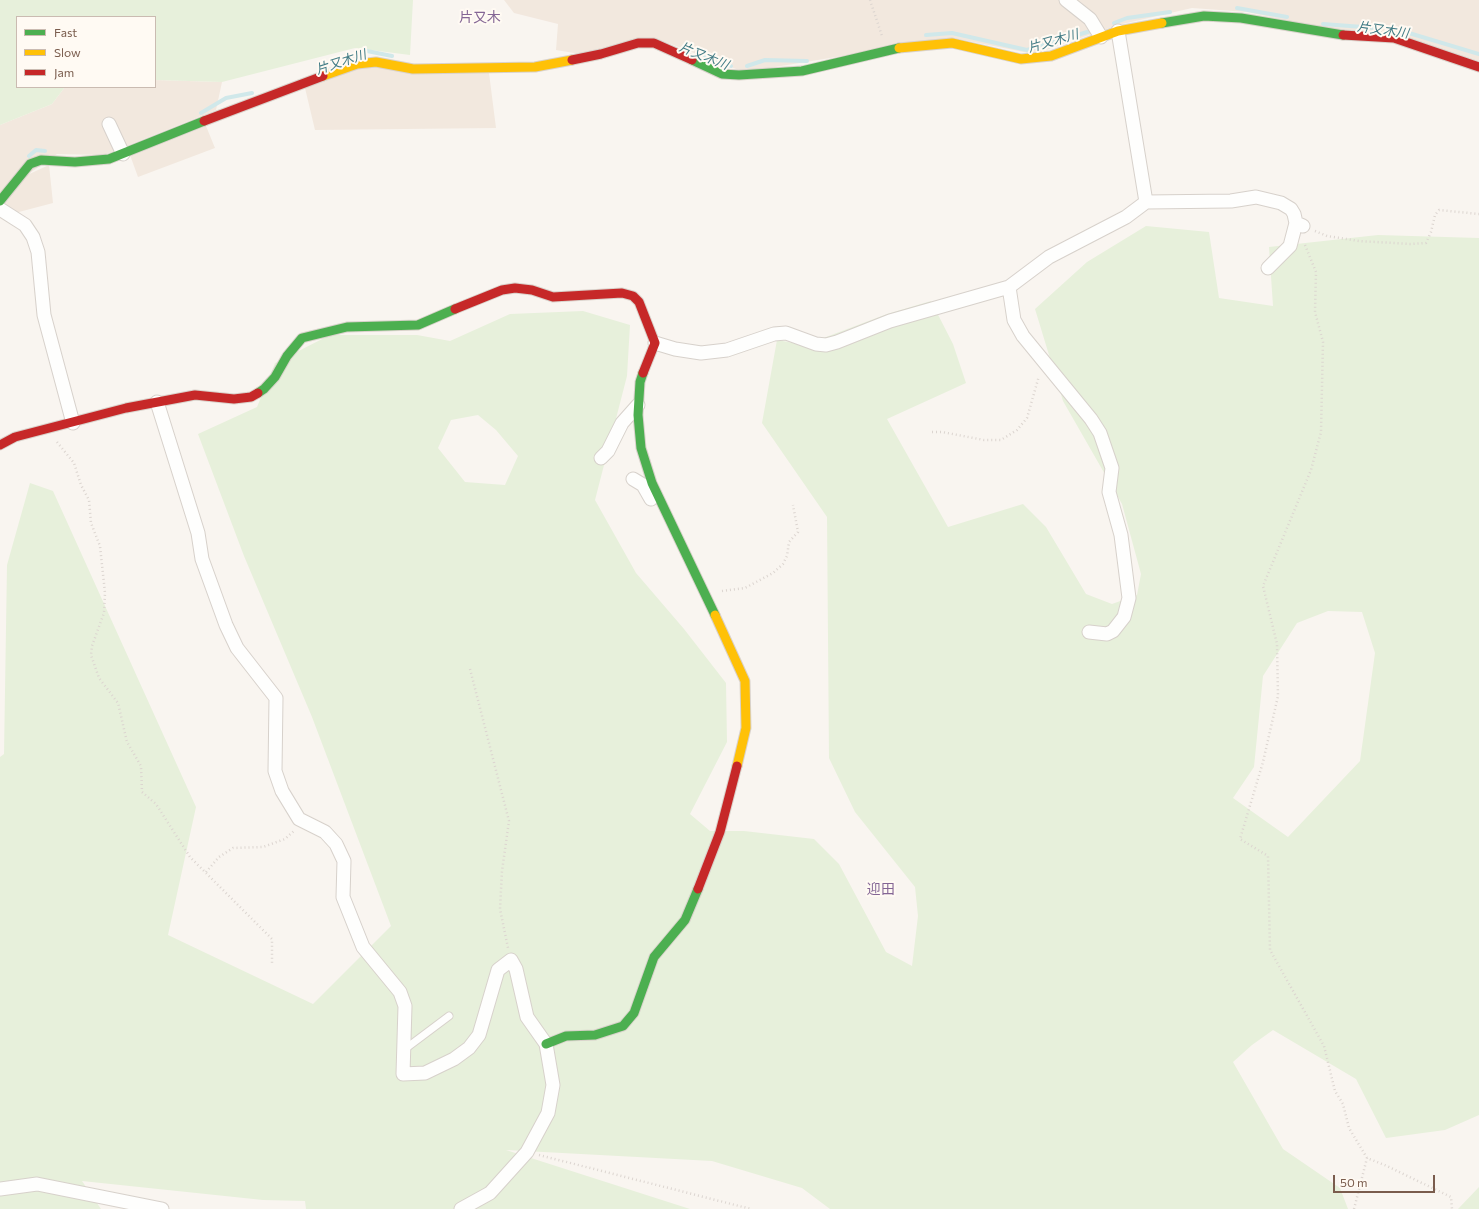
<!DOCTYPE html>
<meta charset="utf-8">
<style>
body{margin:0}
#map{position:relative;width:1479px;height:1209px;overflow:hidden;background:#f9f5f0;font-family:Commissioner,sans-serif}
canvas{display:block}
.legend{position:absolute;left:16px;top:16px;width:140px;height:72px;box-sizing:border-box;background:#fffaf3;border:1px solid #cabbb1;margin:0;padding:5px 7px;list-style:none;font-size:12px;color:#7a5c4d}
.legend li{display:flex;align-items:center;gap:8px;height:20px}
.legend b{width:20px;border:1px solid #cabbb1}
.scale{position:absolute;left:1333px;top:1175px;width:102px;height:18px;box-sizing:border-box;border:2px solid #7a5c4d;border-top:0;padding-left:5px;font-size:12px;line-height:14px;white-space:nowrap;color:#7a5c4d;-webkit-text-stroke:3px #fffaf3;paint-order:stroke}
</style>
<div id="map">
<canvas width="1479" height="1209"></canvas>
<ul class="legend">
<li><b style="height:5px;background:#4caf50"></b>Fast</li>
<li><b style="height:5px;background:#ffc107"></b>Slow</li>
<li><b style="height:5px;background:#c62828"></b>Jam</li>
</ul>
<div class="scale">50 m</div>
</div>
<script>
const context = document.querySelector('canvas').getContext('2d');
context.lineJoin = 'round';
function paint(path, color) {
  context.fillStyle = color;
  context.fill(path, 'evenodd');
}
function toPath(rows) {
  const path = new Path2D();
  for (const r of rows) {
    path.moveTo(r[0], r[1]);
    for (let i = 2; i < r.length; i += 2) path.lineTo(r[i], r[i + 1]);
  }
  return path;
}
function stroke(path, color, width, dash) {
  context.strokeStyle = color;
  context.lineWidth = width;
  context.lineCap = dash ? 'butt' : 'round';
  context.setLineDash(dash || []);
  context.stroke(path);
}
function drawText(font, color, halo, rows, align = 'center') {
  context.font = font + ' Commissioner,"Noto Sans JP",sans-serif';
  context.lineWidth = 4;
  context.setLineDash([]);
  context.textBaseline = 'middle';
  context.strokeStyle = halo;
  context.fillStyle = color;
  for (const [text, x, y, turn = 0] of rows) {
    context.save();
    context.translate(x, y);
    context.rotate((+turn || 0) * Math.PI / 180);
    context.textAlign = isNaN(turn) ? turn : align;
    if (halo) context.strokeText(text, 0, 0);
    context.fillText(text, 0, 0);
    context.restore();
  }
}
const residential = toPath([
 [504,0,1479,0,1479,61,1247,12,1192,8,1118,25,1034,54,953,38,744,72,655,38,580,54,556,50,558,24,514,13],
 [366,66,489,73,496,128,315,130,305,88],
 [155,80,222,82,216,110,104,155,57,154,0,194,0,125,52,104,65,87,155,87],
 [206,126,215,148,138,177,130,155],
 [49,165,53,203,15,213,5,204,25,176]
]);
const green = toPath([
 [0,0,413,0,410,55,355,48,222,82,155,80,155,17,17,17,17,87,65,87,52,104,0,125],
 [1146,226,1209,232,1219,298,1273,306,1269,247,1378,235,1479,238,1479,1115,1445,1130,1386,1138,1356,1079,1273,1030,1252,1045,1233,1062,1283,1149,1340,1188,1348,1209,830,1209,802,1188,712,1161,506,1150,690,1209,306,1209,305,1201,263,1200,82,1181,101,1209,0,1209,0,757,4,754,7,565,30,483,53,491,196,807,168,935,313,1004,391,926,312,717,244,556,198,434,257,407,275,363,330,335,417,335,450,341,510,314,583,311,630,325,627,376,595,500,636,573,684,629,726,683,727,742,690,814,710,831,744,831,814,839,839,864,886,952,912,966,918,916,915,887,855,812,829,758,827,517,762,423,777,340,805,345,887,314,931,301,953,344,966,383,887,419,948,527,1023,504,1046,527,1086,594,1112,604,1137,595,1141,574,1122,504,1063,401,1035,309,1087,262],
 [478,415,496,430,518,456,505,485,465,482,438,448,451,420],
 [1328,611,1362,612,1375,653,1360,761,1288,837,1233,798,1254,767,1263,676,1297,623],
 [1479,1187,1479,1209,1458,1209]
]);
const stream = toPath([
 [1237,8,1287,17],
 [1114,23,1127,18,1170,12],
 [1323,24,1376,28],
 [1399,30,1479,54],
 [926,35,952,33,1027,50,1094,30],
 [354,56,367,51,392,56],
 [705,56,731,66],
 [747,66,765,60,807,61],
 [201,113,226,98,252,93],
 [29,156,36,150,45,151]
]);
const path = toPath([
 [870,0,882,36],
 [1315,231,1327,236,1359,241,1410,244,1426,243,1431,232,1435,215,1439,210,1479,214],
 [1305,245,1316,272,1315,312,1323,342,1321,432,1311,470,1263,586,1277,644,1278,696,1263,762,1240,839,1268,856,1270,950,1324,1046,1335,1091,1343,1104,1349,1128,1367,1158,1387,1166,1451,1197,1452,1209],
 [932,432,942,432,984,440,1001,440,1017,430,1027,418,1039,376],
 [57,442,74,463,81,485,89,500,91,523,100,546,105,593,104,613,92,646,91,655,99,678,118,703,127,742,141,766,142,792,156,804,190,857,272,939,272,965],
 [722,591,745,588,773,573,783,564,787,556,789,542,798,532,793,505],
 [470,669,509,821,502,871,500,909,508,948],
 [206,872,219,857,233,848,263,847,285,839,295,830],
 [539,1155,751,1209],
 [1354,1209,1367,1158]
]);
const lane = toPath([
 [405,1049,449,1016]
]);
const street = toPath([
 [1066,0,1090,19,1101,37],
 [1118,31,1146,202],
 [109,124,123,154],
 [0,209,25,225,33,237,38,252,44,315,73,423],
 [1268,268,1290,246,1296,223],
 [1009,287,1014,320,1023,336,1091,419,1100,433,1112,468,1109,492,1121,535,1129,598,1124,617,1113,631,1107,634,1089,632],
 [655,343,675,349,701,353,727,350,774,334,786,333,816,344,826,345,837,342,890,321,1009,287,1049,257,1126,217,1146,202,1231,201,1256,197,1281,203,1291,209,1294,214,1296,223,1303,226],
 [157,402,198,533,202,559,226,625,237,648,276,698,275,771,282,791,299,819,325,832,336,844,344,861,343,897,363,947,400,992,405,1006,403,1074,425,1073,454,1059,469,1048,479,1035,498,970,511,960,516,969,527,1017,546,1044,553,1085,548,1113,527,1152,490,1193,461,1209],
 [601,458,608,451,622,423,638,405],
 [633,479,643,485,651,499],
 [0,1189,37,1184,162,1209]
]);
const fast = toPath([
 [1162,23,1204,16,1241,18,1343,35],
 [692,60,722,74,739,75,802,71,899,48],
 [0,201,30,164,41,160,75,162,109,159,204,121],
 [643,373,640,382,638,415,641,448,652,483,715,615],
 [258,393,264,389,275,377,287,356,302,338,347,327,418,325,455,309],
 [546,1044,566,1036,595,1035,623,1026,634,1013,654,957,685,920,698,889]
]);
const slow = toPath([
 [899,48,952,43,1021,59,1051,56,1118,31,1162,23],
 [323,76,357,64,376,62,413,69,535,67,572,60],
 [715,615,745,681,746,728,737,766]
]);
const jam = toPath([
 [1343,35,1394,38,1479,67],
 [572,60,601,54,638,43,654,43,692,60],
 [204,121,323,76],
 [455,309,502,290,515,288,532,290,553,297,622,293,633,296,639,302,655,343,643,373],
 [0,445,15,437,126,408,195,395,234,399,251,397,258,393],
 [698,889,720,832,737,766]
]);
const waterNames = [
 ["片又木川",1383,30,8],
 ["片又木川",1053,41,-16],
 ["片又木川",704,56,22],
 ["片又木川",341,62,-18]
];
const quarterNames = [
 ["片又木",480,17],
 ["迎田",881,889]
];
paint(residential, '#f2e8de');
paint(green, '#e7f0db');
stroke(stream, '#d0e8ea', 4);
stroke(lane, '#d7d1cb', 9);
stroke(street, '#d7d1cb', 15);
stroke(fast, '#d9d2cb', 11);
stroke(slow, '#d9d2cb', 11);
stroke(jam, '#d9d2cb', 11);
stroke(path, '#dcd5d0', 2.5, [1, 3]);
stroke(lane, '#fefefd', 7);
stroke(street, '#fefefd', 13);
stroke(fast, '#4caf50', 9);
stroke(slow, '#ffc107', 9);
stroke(jam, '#c62828', 9);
drawText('italic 13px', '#437c86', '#fffaf3', waterNames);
drawText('14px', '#846695', '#fffaf3', quarterNames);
</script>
